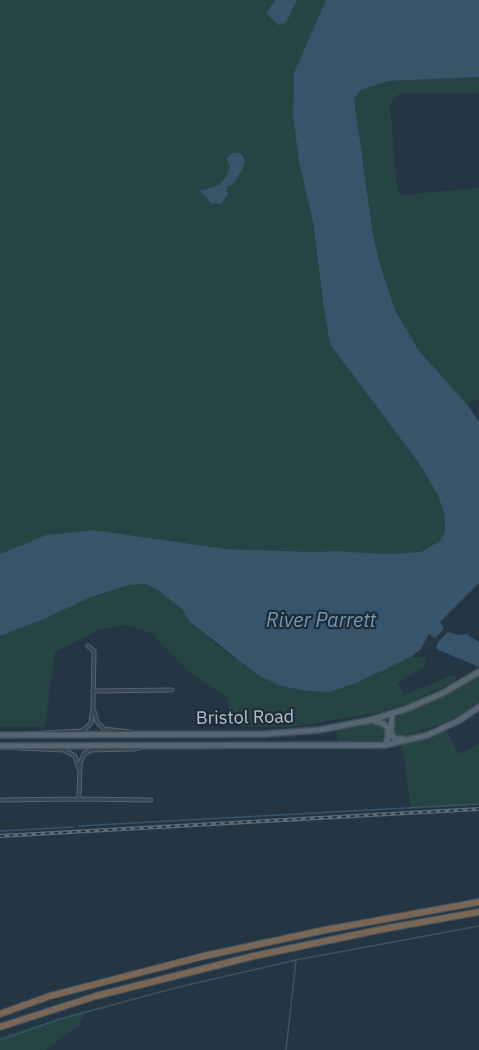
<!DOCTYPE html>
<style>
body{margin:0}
canvas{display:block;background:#243543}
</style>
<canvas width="479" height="1050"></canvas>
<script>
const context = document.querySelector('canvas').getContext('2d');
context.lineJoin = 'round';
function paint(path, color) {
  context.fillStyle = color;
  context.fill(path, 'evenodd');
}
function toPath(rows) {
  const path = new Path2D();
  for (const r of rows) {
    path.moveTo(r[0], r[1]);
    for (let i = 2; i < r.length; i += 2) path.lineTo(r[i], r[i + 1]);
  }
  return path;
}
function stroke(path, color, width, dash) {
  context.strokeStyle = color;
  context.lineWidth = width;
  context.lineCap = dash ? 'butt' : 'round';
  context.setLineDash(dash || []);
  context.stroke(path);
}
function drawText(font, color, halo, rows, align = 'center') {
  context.font = font + ' "IBM Plex Sans",sans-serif';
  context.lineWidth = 4.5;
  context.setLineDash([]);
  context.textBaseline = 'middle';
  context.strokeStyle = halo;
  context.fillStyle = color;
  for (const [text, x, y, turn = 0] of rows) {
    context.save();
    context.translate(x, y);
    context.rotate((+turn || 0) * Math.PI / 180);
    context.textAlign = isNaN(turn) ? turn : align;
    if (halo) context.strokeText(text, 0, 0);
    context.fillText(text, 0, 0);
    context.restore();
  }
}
const green = toPath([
 [0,0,326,0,294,73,293,114,299,162,313,222,323,302,330,344,418,462,438,495,444,513,445,531,440,541,421,552,385,554,336,551,314,552,226,549,93,530,46,535,0,554],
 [479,77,479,93,399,94,390,104,397,189,401,195,479,188,479,399,467,404,419,351,394,308,379,261,373,234,354,99,361,90,388,81],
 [145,584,158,589,183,610,190,622,231,656,330,692,356,683,411,657,426,657,424,667,398,683,404,695,453,675,456,676,455,681,406,704,378,713,289,727,230,726,228,698,203,682,180,663,152,633,126,625,99,630,55,652,45,727,0,727,0,636,44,619,91,597,129,585],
 [479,676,479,702,457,718,401,738,393,733,393,720,401,714,421,706],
 [371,723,384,724,387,729,386,738,381,741,338,742,336,730],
 [446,731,459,754,479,744,479,805,411,809,402,745],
 [85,1011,79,1025,46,1050,0,1050,0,1037]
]);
const water = toPath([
 [276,0,297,0,286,23,278,25,266,13],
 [326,0,479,0,479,77,388,81,361,90,354,99,373,234,379,261,394,308,419,351,467,404,479,422,479,583,440,622,444,629,435,638,429,634,421,649,411,657,356,683,330,692,307,691,281,686,258,675,190,622,183,610,158,590,145,584,129,585,91,597,44,619,0,636,0,554,46,535,93,530,226,549,314,552,336,551,385,554,421,552,440,541,445,531,444,513,438,495,418,462,330,344,323,302,313,222,299,162,293,115,294,73],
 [238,152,243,156,245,163,242,170,233,184,227,187,228,194,221,204,211,203,201,191,219,185,226,177,230,168,227,158,231,154],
 [448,632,459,635,466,634,479,642,479,667,436,649,438,642]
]);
const stream = toPath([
 [79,826,479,804],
 [0,831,73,827],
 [0,1040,60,1019,179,987,296,960,479,926],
 [286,1050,296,961]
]);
const street = toPath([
 [94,691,172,690],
 [94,711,97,722,104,729,130,732],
 [46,733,80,731,85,729,91,723,93,707,94,651,88,646],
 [18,748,64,750,75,756,79,769],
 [79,799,151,800],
 [0,800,79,799,80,763,84,754,91,750,133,749,142,747]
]);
const primary = toPath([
 [392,714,391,733,395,739,403,739],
 [375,721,384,724,388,729,388,738,385,745],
 [0,735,265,734,319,730,371,720,406,709,443,693,479,672],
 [0,746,385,745,428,735,460,720,479,707]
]);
const highway = toPath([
 [0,1014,50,996,204,956,325,930,479,902],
 [0,1027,96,996,254,956,383,929,479,912]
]);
const rail = toPath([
 [0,836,479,809]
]);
const streetNames = [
 ["Bristol Road",245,718,-1]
];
const waterNames = [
 ["River Parrett",321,621]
];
paint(green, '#264443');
paint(water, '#37546b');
stroke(stream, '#37546b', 1.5);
stroke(street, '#566470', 5);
stroke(primary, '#42505c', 8);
stroke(highway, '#43515d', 8);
stroke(street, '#384752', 3);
stroke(primary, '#566672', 5);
stroke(highway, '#796655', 6);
stroke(rail, '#5a6b7a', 4);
stroke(rail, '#1d2c38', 1.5, [4.5]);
drawText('18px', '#b5c1cc', '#1d2c38', streetNames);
drawText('italic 20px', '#7396b2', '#1d2c38', waterNames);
</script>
